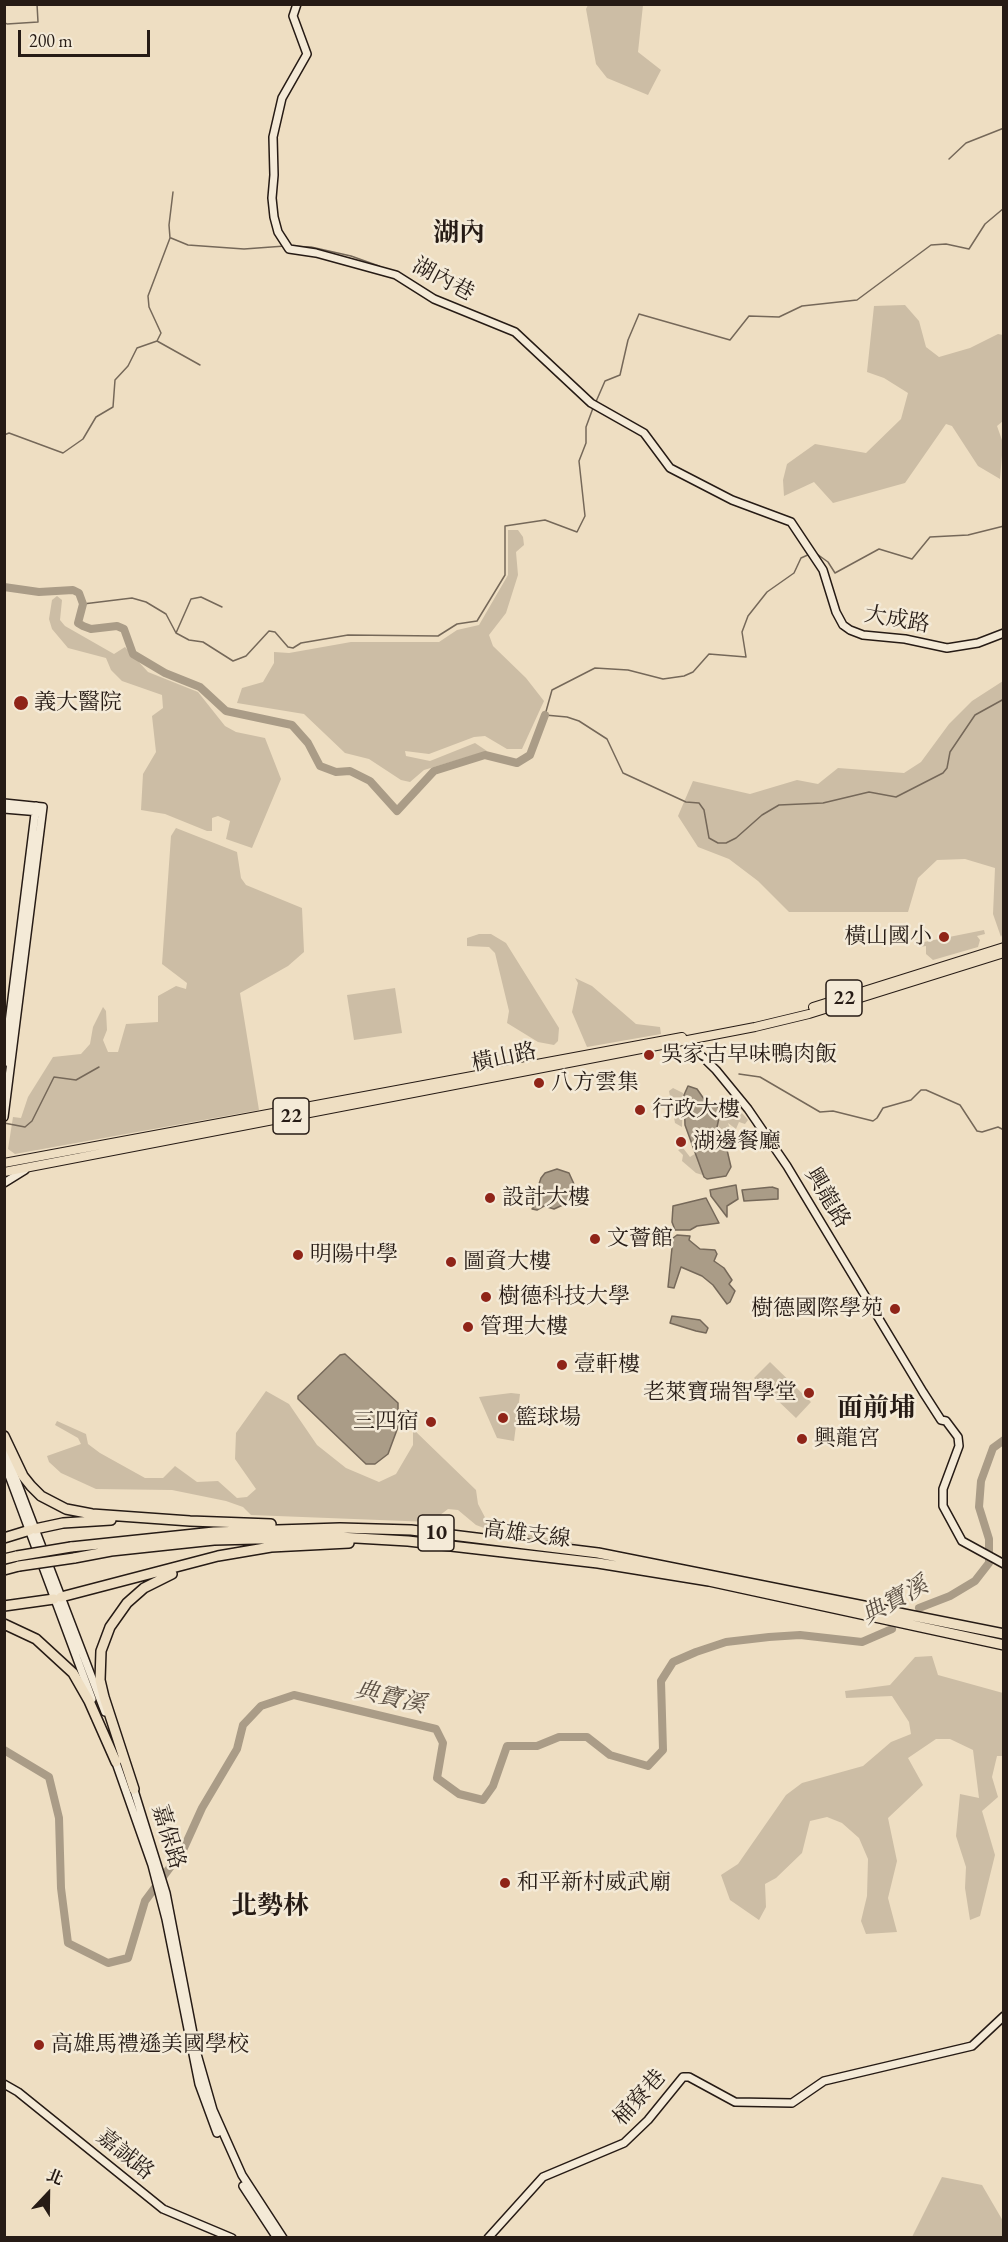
<!DOCTYPE html>
<meta charset="utf-8">
<style>
body{margin:0}
#map{position:relative;width:1008px;height:2242px;overflow:hidden;background:#eedec2;font-family:"EB Garamond","Noto Serif TC",serif}
canvas{display:block}
.frame{position:absolute;inset:0;border:6px solid #261b15;pointer-events:none}
.north{position:absolute;left:18px;top:2164px;width:60px;height:60px;-webkit-text-stroke:4px #f4ead7;paint-order:stroke;rotate:22deg;font-size:16px;font-weight:700;line-height:24px;text-align:center;color:#261b15}
.north::after{content:'';display:block;margin:auto;width:21px;height:27px;background:#261b15;clip-path:polygon(50% 0,100% 100%,50% 72%,0 100%)}
.scale{position:absolute;left:18px;top:30px;width:132px;height:27px;box-sizing:border-box;border:3px solid #261b15;border-top:0;padding-left:8px;font-size:18px;line-height:21px;white-space:nowrap;color:#261b15;-webkit-text-stroke:4px #f4ead7;paint-order:stroke}
</style>
<div id="map">
<canvas width="1008" height="2242"></canvas>
<div class="frame"></div>
<div class="north">北</div>
<div class="scale">200 m</div>
</div>
<script>
const context = document.querySelector('canvas').getContext('2d');
context.lineJoin = 'round';
function paint(path, color) {
  context.fillStyle = color;
  context.fill(path, 'evenodd');
}
function toPath(rows) {
  const path = new Path2D();
  for (const r of rows) {
    path.moveTo(r[0], r[1]);
    for (let i = 2; i < r.length; i += 2) path.lineTo(r[i], r[i + 1]);
  }
  return path;
}
function stroke(path, color, width, dash) {
  context.strokeStyle = color;
  context.lineWidth = width;
  context.lineCap = dash ? 'butt' : 'round';
  context.setLineDash(dash || []);
  context.stroke(path);
}
function drawText(font, color, halo, rows, align = 'center') {
  context.font = font + ' "EB Garamond","Noto Serif TC",serif';
  context.lineWidth = 5;
  context.setLineDash([]);
  context.textBaseline = 'middle';
  context.strokeStyle = halo;
  context.fillStyle = color;
  for (const [text, x, y, turn = 0] of rows) {
    context.save();
    context.translate(x, y);
    context.rotate((+turn || 0) * Math.PI / 180);
    context.textAlign = isNaN(turn) ? turn : align;
    if (halo) context.strokeText(text, 0, 0);
    context.fillText(text, 0, 0);
    context.restore();
  }
}
const green = toPath([
 [588,5,643,5,638,52,661,70,648,95,607,78,596,64,586,9],
 [905,305,919,321,926,347,939,357,970,348,998,334,1003,335,1003,421,997,426,1003,443,1000,479,978,466,952,426,946,424,905,483,833,503,814,482,784,496,783,480,787,464,815,444,866,453,901,419,908,393,884,378,867,372,874,306],
 [508,530,518,530,523,537,524,545,516,552,518,575,506,613,489,635,493,646,526,678,544,701,522,749,507,749,485,736,474,737,429,754,405,751,406,756,430,761,475,743,487,751,424,770,410,782,401,780,369,759,345,753,304,714,237,703,242,688,263,682,274,663,274,652,289,653,351,642,439,642,457,630,479,625,508,575],
 [57,596,62,600,60,620,65,626,114,654,125,647,148,672,198,692,225,726,236,732,265,738,281,779,252,848,226,839,230,821,218,816,212,818,212,831,207,831,165,814,141,810,143,774,156,752,152,716,163,708,162,695,122,681,111,670,106,658,68,648,52,629,49,619,52,600],
 [1003,681,1004,930,1001,937,993,914,995,868,965,859,937,860,918,878,908,912,789,912,758,881,729,859,698,847,678,816,693,781,750,794,797,780,818,784,838,768,904,773,921,762,949,724,972,701],
 [176,828,237,852,241,878,246,885,302,908,304,952,288,966,240,993,259,1110,15,1154,8,1149,13,1117,21,1118,28,1097,53,1057,81,1054,90,1044,93,1027,103,1007,106,1011,107,1030,103,1040,108,1052,118,1052,126,1024,158,1022,158,996,176,986,186,989,187,983,162,964,171,836],
 [984,930,985,934,977,936,980,940,978,947,933,960,926,954,926,946,919,947,919,943],
 [479,934,491,934,506,943,559,1028,558,1041,554,1045,538,1042,507,1023,509,1011,495,953,489,947,467,946,467,938],
 [575,978,592,986,636,1024,660,1027,661,1034,587,1047,572,1012,578,983],
 [395,988,402,1033,354,1040,347,995],
 [673,1088,683,1093,682,1127,675,1123,669,1091],
 [721,1100,735,1114,741,1112,748,1120,745,1124,739,1122,736,1129,728,1123,734,1141,728,1150,723,1132,716,1123,721,1112,714,1104],
 [683,1148,690,1157,696,1153,706,1176,696,1173,682,1161,683,1155,678,1150],
 [770,1362,811,1402,796,1418,754,1378],
 [266,1391,289,1404,317,1445,346,1468,379,1482,396,1474,413,1445,413,1429,476,1490,478,1504,489,1525,499,1529,581,1544,500,1534,476,1525,458,1510,448,1509,431,1522,251,1515,243,1507,226,1501,172,1490,96,1489,61,1473,49,1462,47,1456,81,1444,78,1438,55,1425,57,1421,86,1434,88,1444,100,1453,145,1478,163,1478,175,1466,197,1482,218,1481,237,1498,247,1497,256,1489,235,1459,236,1433],
 [511,1393,520,1394,514,1441,497,1438,479,1397],
 [932,1656,938,1675,1003,1693,1003,1756,997,1756,992,1777,998,1797,982,1811,995,1855,980,1916,970,1920,965,1888,966,1867,956,1836,960,1794,979,1798,973,1750,950,1739,936,1739,908,1758,923,1785,888,1818,897,1861,888,1898,897,1932,866,1934,861,1921,867,1896,868,1859,859,1838,842,1823,827,1817,810,1821,802,1853,776,1878,765,1884,766,1907,759,1920,730,1900,721,1875,738,1864,786,1795,802,1783,863,1766,891,1742,911,1734,909,1722,892,1696,846,1698,845,1691,890,1685,915,1657],
 [942,2177,982,2185,1003,2221,1003,2237,912,2237]
]);
const water = toPath([
 [688,1086,697,1089,704,1099,721,1109,717,1127,724,1137,731,1167,726,1176,707,1179,704,1177,685,1125,684,1095,688,1086],
 [557,1169,569,1173,574,1184,571,1194,565,1204,554,1209,544,1206,537,1210,532,1209,542,1195,539,1184,541,1178,545,1173,557,1169],
 [736,1185,738,1199,727,1206,727,1217,711,1196,710,1190,736,1185],
 [772,1187,778,1189,778,1199,744,1201,742,1190,772,1187],
 [706,1198,719,1223,697,1226,690,1230,675,1230,672,1222,673,1206,706,1198],
 [677,1235,690,1236,689,1240,700,1249,715,1250,717,1254,714,1261,724,1268,732,1280,729,1284,735,1291,730,1302,727,1304,713,1285,702,1276,681,1267,674,1288,668,1287,673,1238,677,1235],
 [672,1316,700,1320,708,1328,706,1333,696,1331,670,1323,672,1316],
 [345,1354,398,1403,398,1427,388,1454,375,1464,366,1464,298,1399,298,1396,340,1355,345,1354]
]);
const stream = toPath([
 [4,22,7,24,38,22,37,4],
 [949,159,966,143,1004,128],
 [171,238,188,245,244,249,285,246],
 [289,246,311,247,351,256,379,266],
 [157,341,200,365],
 [595,404,605,381,620,375,628,340,639,314,730,340,749,316,779,317,802,306,857,300,931,245,946,244,969,249,985,224,1004,208],
 [4,435,9,433,63,453,83,439,96,417,113,407,115,380,128,366,137,348,157,341,161,333,149,307,148,296,170,238,169,225,173,192],
 [810,554,801,558,794,573,767,592,748,616,742,632,746,657,709,654,693,672,684,676,663,679,628,670,595,668,552,690,545,715,567,717,579,721,607,739,623,773,686,802,699,803,704,810,709,838,718,843,726,843,736,838,762,815,779,805,823,803,869,792,896,797,943,773,947,768,950,752,975,715,1004,699],
 [817,554,828,562,835,573,879,549,912,559,930,537,968,535,1004,526],
 [83,604,132,598,146,602,166,614,176,633,189,640,203,642,233,661,246,656,269,631,275,632,288,647,293,648,301,643,348,635,438,636,457,624,477,621,505,575,505,526,545,520,577,532,585,516,579,461,586,443,586,427,593,408],
 [176,633,191,599,201,597,222,607],
 [739,1074,760,1077,820,1112,833,1111,873,1121,877,1118,883,1108,911,1100,921,1090,926,1090,960,1105,977,1131,982,1132,998,1127,1004,1130],
 [4,1123,25,1127,32,1121,54,1077,76,1080,99,1067],
 [892,1629,897,1625]
]);
const river = toPath([
 [4,587,39,592,73,590,79,593,83,604,78,623,83,626,91,629,117,626,124,629,133,654,165,673,200,687,226,711,292,725,308,743,320,766,336,772,350,771,370,781,397,811,434,771,485,755,517,763,530,755,545,715],
 [919,1608,950,1596,975,1581,989,1563,989,1539,979,1507,981,1481,993,1448,1004,1440],
 [4,1750,49,1777,59,1818,61,1888,68,1943,108,1963,128,1958,145,1901,183,1850,202,1808,237,1749,243,1725,261,1706,294,1695,436,1729,443,1743,437,1778,459,1794,483,1800,493,1786,507,1746,537,1746,559,1737,587,1737,610,1755,648,1766,663,1750,661,1681,673,1662,696,1652,726,1642,769,1637,800,1635,862,1642,892,1629]
]);
const secondary = toPath([
 [297,4,293,16,307,54,282,98,273,137,274,175,272,198,274,217,278,232,289,249,316,253,396,275,434,299,515,332,591,403,644,433,670,468,732,500,791,522,823,570,836,612,843,625,850,630,863,635,905,639,947,648,978,643,1004,633],
 [4,803,43,807,4,1117],
 [4,809,40,812],
 [684,1039,716,1070,748,1109,787,1166,923,1392,941,1420,946,1421,958,1437,959,1446,943,1489,943,1506,962,1541,1004,1564],
 [4,1063,36,806],
 [4,1183,25,1170],
 [4,1448,105,1712],
 [4,1462,92,1699],
 [114,1757,152,1865,166,1919,199,2084,217,2133],
 [133,1787,166,1893,197,2054,213,2110,242,2175,283,2238],
 [4,2084,18,2092,163,2209,232,2238],
 [243,2186,277,2238],
 [488,2238,543,2177,624,2143,648,2120,683,2077,689,2077,735,2102,792,2103,824,2081,972,2046,1004,2016]
]);
const primary = toPath([
 [813,1007,1004,947],
 [4,1163,682,1037],
 [4,1172,755,1027,809,1014,1004,953]
]);
const highway = toPath([
 [4,1436,23,1476,31,1486,41,1496,66,1509,92,1514,190,1521,271,1524],
 [35,1529,63,1523,111,1520],
 [4,1538,30,1530],
 [71,1547,214,1532,340,1528,411,1530,598,1553,1004,1634],
 [74,1558,111,1551,214,1540,339,1537,408,1541,598,1563,709,1581,1004,1645],
 [4,1559,17,1556],
 [4,1570,19,1566],
 [61,1597,218,1556,271,1547,349,1543],
 [4,1606,54,1599],
 [4,1624,36,1639,73,1673,89,1701,116,1762],
 [134,1789,104,1697,100,1680,101,1651,110,1627,127,1603,144,1588,172,1574]
]);
const highwayBridge = toPath([
 [17,1556,71,1547],
 [19,1566,74,1558]
]);
const markers = [
 [21,703,8,"#8f2418"],
 [944,937,6,"#8f2418"],
 [649,1055,6,"#8f2418"],
 [539,1083,6,"#8f2418"],
 [640,1110,6,"#8f2418"],
 [681,1142,6,"#8f2418"],
 [490,1198,6,"#8f2418"],
 [595,1239,6,"#8f2418"],
 [298,1255,6,"#8f2418"],
 [451,1262,6,"#8f2418"],
 [486,1297,6,"#8f2418"],
 [895,1309,6,"#8f2418"],
 [468,1327,6,"#8f2418"],
 [562,1365,6,"#8f2418"],
 [809,1393,6,"#8f2418"],
 [503,1418,6,"#8f2418"],
 [431,1422,6,"#8f2418"],
 [802,1439,6,"#8f2418"],
 [505,1883,6,"#8f2418"],
 [39,2045,6,"#8f2418"]
];
const shields = [
 [844,998,36],
 [291,1116,36],
 [436,1533,36]
];
const shieldNames = [
 ["22",844,998],
 ["22",291,1116],
 ["10",436,1533]
];
const streetNames = [
 ["湖內巷",443,280,28],
 ["大成路",897,620,10],
 ["橫山路",504,1058,-12],
 ["興龍路",827,1198,59],
 ["高雄支線",527,1535,7],
 ["嘉保路",168,1837,73],
 ["桶寮巷",640,2098,-48],
 ["嘉誠路",125,2155,39]
];
const poiNames = [
 ["義大醫院",34,703],
 ["橫山國小",932,937,"right"],
 ["吳家古早味鴨肉飯",661,1055],
 ["八方雲集",551,1083],
 ["行政大樓",652,1110],
 ["湖邊餐廳",693,1142],
 ["設計大樓",502,1198],
 ["文薈館",607,1239],
 ["明陽中學",310,1255],
 ["圖資大樓",463,1262],
 ["樹德科技大學",498,1297],
 ["樹德國際學苑",883,1309,"right"],
 ["管理大樓",480,1327],
 ["壹軒樓",574,1365],
 ["老萊寶瑞智學堂",797,1393,"right"],
 ["籃球場",515,1418],
 ["三四宿",419,1422,"right"],
 ["興龍宮",814,1439],
 ["和平新村威武廟",517,1883],
 ["高雄馬禮遜美國學校",51,2045]
];
const waterNames = [
 ["典寶溪",895,1601,-29],
 ["典寶溪",390,1698,13]
];
const quarterNames = [
 ["湖內",459,234],
 ["面前埔",876,1409],
 ["北勢林",270,1907]
];
paint(green, '#ccbda5');
paint(water, '#aa9c87');
stroke(water, '#756859', 1.5);
stroke(stream, '#756859', 1.5);
stroke(river, '#aa9c87', 8);
stroke(secondary, '#261b15', 10);
stroke(primary, '#261b15', 10);
stroke(highway, '#261b15', 12);
stroke(secondary, '#f4ead7', 7);
stroke(primary, '#eedec2', 8);
stroke(highway, '#eedec2', 9);
stroke(highwayBridge, '#261b15', 12, []);
stroke(highwayBridge, '#eedec2', 9);
for (const [x, y, r, color] of markers) {
  const dot = new Path2D();
  dot.arc(x, y, r, 0, 2 * Math.PI);
  context.fillStyle = color;
  context.fill(dot);
  stroke(dot, '#f4ead7', 2);
}
for (const [x, y, w] of shields) {
  const box = new Path2D();
  box.roundRect(x - w / 2, y - 18, w, 36, 4.5);
  context.fillStyle = '#f4ead7';
  context.fill(box);
  stroke(box, '#261b15', 1.5);
}
drawText('bold 21px', '#261b15', null, shieldNames);
drawText('22px', '#261b15', '#f4ead7', streetNames);
drawText('22px', '#261b15', '#f4ead7', poiNames, 'left');
drawText('italic 24px', '#5b4f43', '#f4ead7', waterNames);
drawText('bold 26px', '#261b15', '#f4ead7', quarterNames);
</script>
